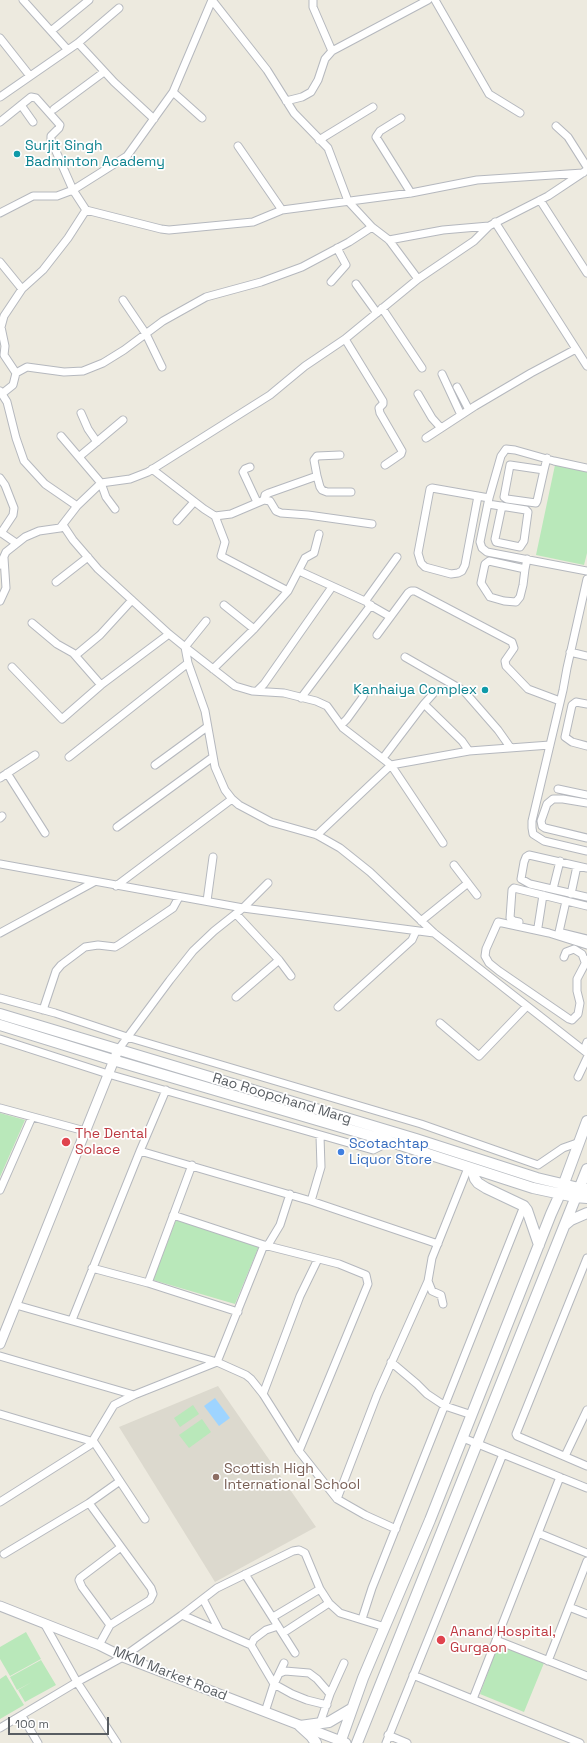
<!DOCTYPE html>
<style>
body{margin:0}
#map{position:relative;width:587px;height:1743px;overflow:hidden;background:#edeadf;font-family:"Space Grotesk",sans-serif}
canvas{display:block}
.scale{position:absolute;left:8px;top:1717px;width:101px;height:18px;box-sizing:border-box;border:2px solid #585d62;border-top:0;padding-left:5px;font-size:12px;line-height:14px;white-space:nowrap;color:#585d62;-webkit-text-stroke:3px #fff;paint-order:stroke}
</style>
<div id="map">
<canvas width="587" height="1743"></canvas>
<div class="scale">100 m</div>
</div>
<script>
const context = document.querySelector('canvas').getContext('2d');
context.lineJoin = 'round';
function paint(path, color) {
  context.fillStyle = color;
  context.fill(path, 'evenodd');
}
function toPath(rows) {
  const path = new Path2D();
  for (const r of rows) {
    path.moveTo(r[0], r[1]);
    for (let i = 2; i < r.length; i += 2) path.lineTo(r[i], r[i + 1]);
  }
  return path;
}
function stroke(path, color, width, dash) {
  context.strokeStyle = color;
  context.lineWidth = width;
  context.lineCap = dash ? 'butt' : 'round';
  context.setLineDash(dash || []);
  context.stroke(path);
}
function drawText(font, color, halo, rows, align = 'center') {
  context.font = font + ' "Space Grotesk",sans-serif';
  context.lineWidth = 3.5;
  context.setLineDash([]);
  context.textBaseline = 'middle';
  context.strokeStyle = halo;
  context.fillStyle = color;
  for (const [text, x, y, turn = 0] of rows) {
    context.save();
    context.translate(x, y);
    context.rotate((+turn || 0) * Math.PI / 180);
    context.textAlign = isNaN(turn) ? turn : align;
    if (halo) context.strokeText(text, 0, 0);
    context.fillText(text, 0, 0);
    context.restore();
  }
}
const education = toPath([
 [218,1386,316,1527,215,1582,119,1427]
]);
const green = toPath([
 [555,465,587,472,587,553,584,565,536,555],
 [0,1113,25,1120,0,1177],
 [176,1220,259,1246,235,1304,153,1280],
 [193,1405,199,1414,180,1427,174,1418],
 [202,1419,211,1432,189,1448,179,1435],
 [26,1632,41,1659,10,1676,0,1659,0,1647],
 [498,1645,544,1663,524,1712,480,1694],
 [41,1660,56,1685,25,1702,18,1690,32,1682,17,1690,10,1677],
 [6,1675,24,1705,0,1719,0,1679]
]);
const water = toPath([
 [215,1398,230,1418,219,1426,204,1406]
]);
const minor = toPath([
 [23,0,67,49],
 [212,0,267,70,294,113,328,148,348,201,372,227,389,240,418,279],
 [313,0,313,7,332,51],
 [435,0,489,94,520,113],
 [51,31,89,0],
 [0,38,30,76],
 [78,43,114,82,154,119],
 [173,92,202,118],
 [0,97,78,43,119,8],
 [286,101,302,97,311,92,318,80,325,59,332,51,428,0],
 [21,105,33,122],
 [54,109,104,72],
 [401,118,380,131,376,137,411,193],
 [0,122,31,97,36,98,60,125,59,128,51,136,51,140,73,190,86,210,161,229,169,230,253,222,282,210,411,193,477,180,583,173],
 [556,126,568,137,587,167],
 [319,140,373,107],
 [238,146,282,210],
 [540,200,587,273],
 [0,213,33,196,57,196,73,190,127,156,173,92,212,0],
 [495,222,587,366],
 [389,240,443,230,489,226],
 [0,262,22,289],
 [331,282,346,265,337,248],
 [356,284,377,313],
 [123,300,146,334,162,367],
 [382,308,422,368],
 [345,339,383,401,383,404,379,408,380,413,402,451,401,454,385,465],
 [16,373,4,355,5,346,1,327,4,316,22,289,43,270,68,238,86,210],
 [442,374,461,415],
 [457,387,469,410],
 [0,391,7,402,16,438,24,461,45,484,77,506],
 [3,393,13,385,16,373,27,367,64,372,83,371,103,363,124,350,163,321,206,297,261,282,302,267,349,242,372,227],
 [418,394,432,418,441,428],
 [81,413,88,429,97,442],
 [61,436,101,483,106,497,115,509],
 [426,438,475,406,531,373,576,349],
 [80,456,123,420],
 [250,467,245,469,243,472,257,502],
 [587,468,554,461,515,450,506,449,501,456,489,498,480,542,482,548,487,552,587,571],
 [152,469,204,509,215,516,231,514,264,500,270,501,276,511,281,513,308,515,372,524],
 [544,470,510,465,504,497,507,499,536,503,537,501,544,470,547,458],
 [317,476,320,487,322,490,327,492,351,492],
 [0,478,5,485,14,508,13,515,1,533],
 [478,496,465,565,462,571,458,573,451,574,425,567,421,563,418,553,430,489,432,488,489,498],
 [264,500,265,495,269,493,317,476,314,460,317,456,340,455],
 [488,504,526,510,528,512,524,541,520,547,496,542,495,539,502,506],
 [215,516,225,542,221,556,288,591],
 [177,521,194,502],
 [63,525,73,540,98,569,169,634,185,647,188,663,205,711,215,767,225,790,232,799,239,805,271,822,317,835,340,848,370,872,434,933,587,1053],
 [0,532,16,543],
 [0,565,6,552,25,537,39,531,60,528,77,506,101,483,130,479,148,472,270,395,305,366,345,339,418,279,474,241,489,226,548,196,587,170],
 [525,569,489,561,485,564,481,583,490,597,504,601,516,602,520,597,523,585,525,569,527,559],
 [299,571,367,602],
 [587,579,567,668,563,690,532,821,532,828,533,834,544,841,587,851],
 [56,582,88,557],
 [0,601,6,588,4,558],
 [224,605,254,629],
 [389,616,368,604,366,600,397,557],
 [206,621,185,647,235,686,252,691,284,693,316,701,327,706,343,728,391,765,443,843],
 [32,623,57,644,73,653,101,685],
 [377,635,408,593,411,591,415,591,512,642,514,648,505,661,506,666,528,689,560,701],
 [570,652,587,656],
 [76,655,100,635,132,600],
 [405,657,464,691,498,730,510,747],
 [12,667,62,719,101,685,169,634],
 [213,669,254,629,288,591,305,558,314,553,319,534],
 [257,691,264,684,332,587],
 [301,698,371,605],
 [424,704,433,694],
 [587,704,576,702,572,705,565,737,572,742,587,746],
 [341,725,347,719,363,697,365,691],
 [69,757,188,663],
 [383,758,424,704,462,741,469,751],
 [155,765,207,727],
 [7,773,45,833],
 [0,778,35,755],
 [558,789,587,795],
 [587,803,563,799,553,799,547,804,541,821,542,826,545,828,587,838],
 [0,818,2,816],
 [117,827,213,757],
 [317,835,391,765,469,751,550,745],
 [0,864,243,908,434,933],
 [454,865,477,895],
 [587,868,529,855,526,857,524,862,521,879,530,884,587,897],
 [116,886,232,799],
 [553,889,560,861],
 [571,894,577,866],
 [207,901,213,857],
 [236,914,279,960,291,976],
 [421,921,468,883],
 [519,922,514,921,510,918,512,890,514,888,587,906],
 [538,927,543,895],
 [559,932,566,901],
 [0,933,94,882],
 [562,933,587,939],
 [587,945,549,933,498,922,486,949,485,956,489,963,499,971,569,1019,572,1020,578,1014,580,1003,577,991,577,979,587,960],
 [564,957,566,952,574,949,582,954,585,962],
 [236,997,279,960],
 [0,998,55,1013,127,1037,421,1124,538,1165,563,1148,580,1142],
 [338,1007,412,940,416,931],
 [43,1010,56,971,61,965,85,947,98,945,115,947,120,944,173,908,179,897],
 [440,1023,479,1056,527,1006],
 [0,1039,108,1074,373,1150,381,1146,385,1140],
 [118,1050,170,980,193,951,214,931,243,908,268,883],
 [584,1050,587,1042],
 [578,1077,587,1058],
 [0,1108,85,1131],
 [140,1151,311,1201,438,1244],
 [0,1190,32,1117],
 [311,1201,321,1167,320,1136],
 [173,1215,264,1245,339,1264,366,1275,368,1284,299,1451],
 [268,1245,280,1225,290,1194],
 [587,1258,516,1434,517,1436,587,1466],
 [92,1268,148,1283,238,1312],
 [148,1283,192,1165],
 [443,1304,441,1295,432,1291,428,1281,432,1258,468,1168],
 [16,1305,217,1362,246,1375,251,1379,263,1394,299,1451,337,1499,365,1515,396,1529],
 [72,1320,140,1151,166,1090],
 [0,1356,134,1395],
 [391,1362,417,1384,427,1394,445,1406,472,1415],
 [263,1394,300,1296,318,1259],
 [0,1414,94,1442,145,1519],
 [463,1438,587,1488],
 [565,1456,587,1410],
 [337,1499,377,1395,428,1281],
 [0,1502,90,1445,114,1405,134,1395,217,1362,264,1245],
 [89,1503,151,1588,153,1594,150,1600,110,1625,99,1645],
 [538,1533,587,1553],
 [4,1554,89,1503,120,1481],
 [245,1574,295,1653],
 [203,1599,219,1630],
 [569,1607,587,1614],
 [182,1615,251,1645,274,1684,265,1712],
 [273,1617,320,1589],
 [362,1619,372,1588,524,1206],
 [44,1623,77,1682,117,1743],
 [110,1625,82,1587,79,1580,80,1578,121,1547],
 [283,1633,329,1603],
 [496,1640,587,1676],
 [251,1645,254,1639,266,1630,278,1626],
 [548,1661,587,1561],
 [284,1663,274,1684,292,1694,307,1700,327,1705],
 [280,1673,285,1671,309,1673,317,1679,330,1694],
 [413,1675,580,1743],
 [473,1699,560,1477],
 [22,1716,38,1743],
 [320,1723,330,1694,344,1663],
 [0,1728,77,1682,123,1657,182,1615,217,1588,293,1551,299,1550,305,1553,320,1589,329,1603,340,1613,385,1627],
 [388,1735,407,1743],
 [386,1743,503,1454]
]);
const tertiary = toPath([
 [0,1344,118,1050],
 [0,1606,99,1645,123,1657,346,1743]
]);
const secondary = toPath([
 [0,1014,416,1139,537,1178,579,1188,587,1189],
 [0,1025,113,1060,385,1140,533,1188,575,1197,587,1198],
 [472,1169,475,1179,478,1183,486,1188,524,1206,527,1210,539,1245],
 [565,1225,571,1220,587,1213],
 [300,1726,329,1722,351,1709],
 [300,1726,311,1736,316,1743],
 [340,1743,363,1678,430,1520,551,1214,560,1194,587,1121],
 [357,1743,587,1169]
]);
const markers = [
 [17,154,4,"#0f9aa8"],
 [485,690,4,"#0f9aa8"],
 [66,1142,5,"#e0444e"],
 [341,1152,4,"#3f7fe0"],
 [216,1477,4,"#8d6e63"],
 [441,1640,5,"#e0444e"]
];
const cultureNames = [
 ["Surjit Singh",25,146],
 ["Badminton Academy",25,162],
 ["Kanhaiya Complex",477,690,"right"]
];
const streetNames = [
 ["Rao Roopchand Marg",282,1099,17],
 ["MKM Market Road",170,1674,22]
];
const healthNames = [
 ["The Dental",75,1134],
 ["Solace",75,1150],
 ["Anand Hospital,",450,1632],
 ["Gurgaon",450,1648]
];
const shopNames = [
 ["Scotachtap",349,1144],
 ["Liquor Store",349,1160]
];
const educationNames = [
 ["Scottish High",224,1469],
 ["International School",224,1485]
];
paint(education, '#dcd9ce');
paint(green, '#b9e8ba');
paint(water, '#9ed4ff');
stroke(minor, '#b5b8be', 9);
stroke(tertiary, '#b5b8be', 11);
stroke(secondary, '#b6bac0', 12);
stroke(minor, '#fff', 7);
stroke(tertiary, '#fff', 9);
stroke(secondary, '#fff', 10);
for (const [x, y, r, color] of markers) {
  const dot = new Path2D();
  dot.arc(x, y, r, 0, 2 * Math.PI);
  context.fillStyle = color;
  context.fill(dot);
  stroke(dot, '#fff', 1.5);
}
drawText('14px', '#0d838f', '#fff', cultureNames, 'left');
drawText('14px', '#585d62', '#fff', streetNames);
drawText('14px', '#be3a42', '#fff', healthNames, 'left');
drawText('14px', '#366cbe', '#fff', shopNames, 'left');
drawText('14px', '#785e54', '#fff', educationNames, 'left');
</script>
